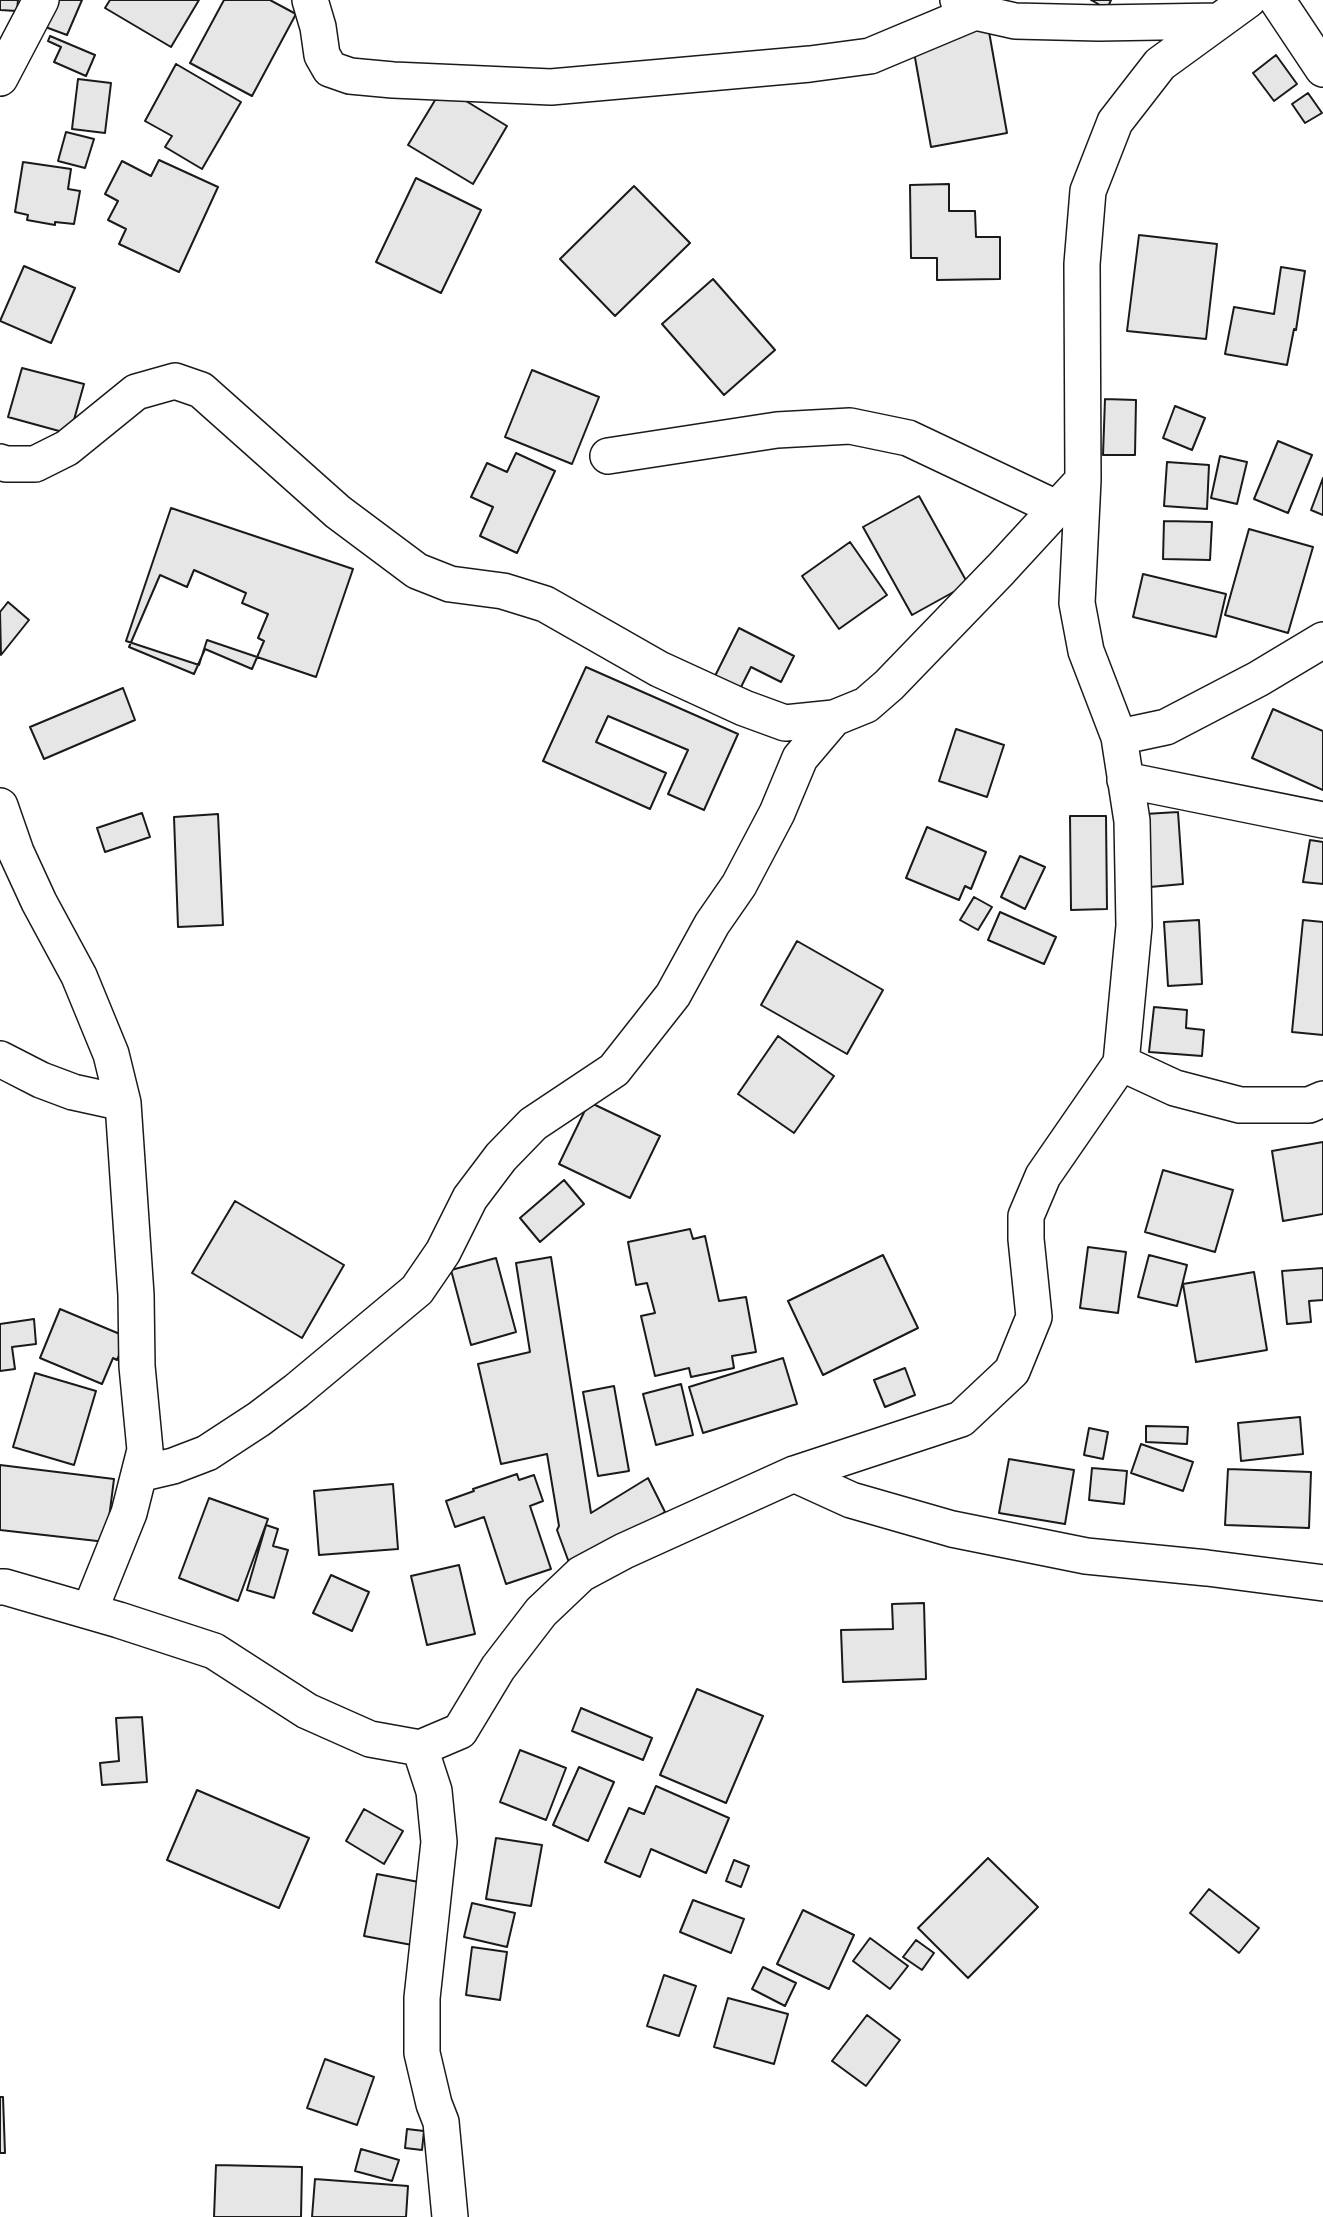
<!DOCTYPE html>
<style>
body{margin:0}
canvas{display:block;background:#fff}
</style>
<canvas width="1323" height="2217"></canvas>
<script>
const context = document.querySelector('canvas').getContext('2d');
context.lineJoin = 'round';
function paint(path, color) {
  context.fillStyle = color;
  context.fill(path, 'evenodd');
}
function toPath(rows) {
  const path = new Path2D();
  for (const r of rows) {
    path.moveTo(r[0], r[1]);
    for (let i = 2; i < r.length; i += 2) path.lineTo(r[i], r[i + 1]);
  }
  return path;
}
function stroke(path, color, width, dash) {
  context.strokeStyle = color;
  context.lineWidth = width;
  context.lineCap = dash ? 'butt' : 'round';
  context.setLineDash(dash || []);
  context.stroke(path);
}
const building = toPath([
 [0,0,18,0,17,11,0,10,0,0],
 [51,0,82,0,67,35,40,25,51,0],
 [110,0,199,0,171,47,105,8,110,0],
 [224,0,270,0,296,14,252,96,190,63,224,0],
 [1091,0,1111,0,1107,9,1091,0],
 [988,26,1007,133,931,147,912,41,988,26],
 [50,36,95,55,86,76,54,62,61,47,48,41,50,36],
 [1276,55,1297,84,1274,101,1253,73,1276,55],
 [176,64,241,102,202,169,165,147,172,136,145,121,176,64],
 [78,79,111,83,105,133,72,129,78,79],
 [443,87,507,126,473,184,408,145,443,87],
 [1308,93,1322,113,1305,123,1292,104,1308,93],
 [66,132,94,139,85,168,58,161,66,132],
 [159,160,218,187,179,272,119,244,126,229,108,220,118,201,105,194,122,161,151,176,159,160],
 [23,162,71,169,68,189,80,191,74,224,55,222,55,225,27,220,28,215,15,212,23,162],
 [416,178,481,210,441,293,376,262,416,178],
 [949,184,949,211,975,211,976,237,1000,237,1000,279,937,280,937,258,911,258,910,185,949,184],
 [634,186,690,243,615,316,560,259,634,186],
 [1139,235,1217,244,1206,339,1127,331,1139,235],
 [24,266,75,288,51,343,0,321,24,266],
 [1281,267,1305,271,1296,330,1294,329,1287,365,1225,354,1234,307,1274,314,1281,267],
 [713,279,775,350,724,395,662,324,713,279],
 [22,368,84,384,70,434,8,417,22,368],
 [532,370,599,397,572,464,505,437,532,370],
 [1105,399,1136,400,1135,455,1103,455,1105,399],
 [1175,406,1205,418,1192,450,1163,438,1175,406],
 [1278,441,1312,455,1288,513,1254,499,1278,441],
 [516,453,555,471,517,553,480,536,493,507,471,497,487,463,507,472,516,453],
 [1220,456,1247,462,1237,504,1211,498,1220,456],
 [1167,462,1209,465,1207,509,1164,506,1167,462],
 [1323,478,1323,515,1311,510,1323,478],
 [919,496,968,584,912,615,863,527,919,496],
 [171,508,353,569,316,677,207,640,199,665,126,641,171,508],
 [1164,521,1212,522,1210,560,1163,559,1164,521],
 [1249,529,1313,547,1288,633,1225,615,1249,529],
 [850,542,887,595,839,629,802,576,850,542],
 [194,570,246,593,242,603,268,614,258,638,264,641,252,669,205,649,194,674,129,647,160,575,187,587,194,570],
 [1143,574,1226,594,1216,637,1133,617,1143,574],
 [8,602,29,620,1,655,0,612,8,602],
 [739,628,794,656,781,682,751,667,739,691,714,678,739,628],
 [586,667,738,734,704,810,668,794,688,750,608,716,596,742,666,773,650,809,543,761,586,667],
 [123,688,135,720,44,759,30,727,123,688],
 [1273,709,1323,731,1323,790,1252,758,1273,709],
 [956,729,1004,745,987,797,939,781,956,729],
 [1178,812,1183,884,1150,887,1145,814,1178,812],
 [142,813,150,837,105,852,97,828,142,813],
 [218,814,223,925,178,927,174,817,218,814],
 [1070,816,1106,816,1107,909,1071,910,1070,816],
 [927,827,986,852,971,889,965,886,959,900,906,878,927,827],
 [1310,840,1323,842,1323,884,1303,882,1310,840],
 [1020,856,1045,867,1025,909,1001,897,1020,856],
 [974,897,992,907,978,930,960,920,974,897],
 [1000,912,1056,937,1044,964,988,940,1000,912],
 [1199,920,1202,984,1168,986,1164,922,1199,920],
 [1303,920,1323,922,1323,1035,1292,1032,1303,920],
 [797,941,883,990,847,1054,761,1005,797,941],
 [1154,1007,1187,1010,1186,1028,1204,1030,1202,1056,1149,1052,1154,1007],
 [778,1036,834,1076,794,1133,738,1094,778,1036],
 [589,1102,660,1136,630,1198,559,1164,589,1102],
 [1323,1142,1323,1214,1283,1221,1272,1151,1323,1142],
 [1163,1170,1233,1190,1215,1252,1145,1232,1163,1170],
 [564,1180,584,1204,540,1242,520,1218,564,1180],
 [235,1201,344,1265,302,1338,192,1273,235,1201],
 [690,1229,693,1239,705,1236,719,1301,746,1297,756,1352,732,1356,734,1368,691,1377,689,1368,655,1376,641,1316,655,1313,647,1283,636,1285,628,1242,690,1229],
 [1088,1247,1126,1252,1118,1313,1080,1308,1088,1247],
 [883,1255,918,1328,823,1375,788,1301,883,1255],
 [1149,1255,1187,1265,1177,1306,1138,1297,1149,1255],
 [551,1257,591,1513,648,1478,665,1512,571,1568,557,1530,559,1526,547,1454,501,1464,478,1364,530,1352,516,1263,551,1257],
 [496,1258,516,1332,471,1345,451,1270,496,1258],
 [1323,1268,1323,1300,1309,1301,1311,1322,1287,1324,1282,1271,1323,1268],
 [1254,1272,1267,1350,1196,1362,1183,1284,1254,1272],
 [60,1309,127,1337,117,1360,113,1358,102,1384,40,1358,60,1309],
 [34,1319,36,1344,12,1347,15,1369,0,1371,0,1324,34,1319],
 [783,1358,797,1404,703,1433,689,1387,783,1358],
 [905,1368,915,1395,885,1407,874,1380,905,1368],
 [35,1373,96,1391,74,1465,13,1447,35,1373],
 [681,1384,693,1435,656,1445,643,1394,681,1384],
 [614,1386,629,1471,598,1476,583,1392,614,1386],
 [1300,1417,1303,1454,1241,1461,1238,1423,1300,1417],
 [1146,1426,1188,1427,1187,1444,1146,1442,1146,1426],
 [1089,1428,1108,1432,1103,1459,1084,1455,1089,1428],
 [1141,1444,1193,1462,1183,1491,1131,1473,1141,1444],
 [1009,1459,1074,1470,1065,1524,999,1513,1009,1459],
 [0,1465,114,1479,106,1542,0,1530,0,1465],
 [1092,1468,1127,1471,1124,1504,1089,1500,1092,1468],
 [1228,1469,1311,1472,1309,1528,1225,1525,1228,1469],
 [517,1474,519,1480,534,1475,543,1501,530,1506,551,1569,506,1584,484,1517,455,1527,446,1501,474,1491,473,1489,517,1474],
 [393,1484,398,1549,319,1555,314,1491,393,1484],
 [209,1498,268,1519,238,1601,179,1578,209,1498],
 [266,1525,278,1529,273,1546,288,1550,274,1598,247,1590,266,1525],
 [459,1565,475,1634,427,1645,411,1576,459,1565],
 [331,1575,369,1592,352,1631,313,1613,331,1575],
 [924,1603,926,1679,843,1682,841,1630,893,1629,892,1604,924,1603],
 [697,1689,763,1716,726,1803,660,1775,697,1689],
 [581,1708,652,1738,643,1760,572,1731,581,1708],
 [142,1717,147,1782,102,1785,100,1763,119,1761,116,1718,142,1717],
 [520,1750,566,1768,546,1820,500,1802,520,1750],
 [579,1767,614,1782,588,1841,553,1825,579,1767],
 [656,1786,729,1818,706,1873,651,1849,640,1877,605,1862,629,1808,644,1814,656,1786],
 [197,1790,309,1838,279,1908,167,1860,197,1790],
 [364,1809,403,1831,384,1864,346,1841,364,1809],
 [496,1838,542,1845,531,1906,486,1899,496,1838],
 [988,1858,1038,1907,968,1978,918,1928,988,1858],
 [734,1860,749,1866,741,1887,726,1881,734,1860],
 [377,1874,424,1883,412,1945,364,1936,377,1874],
 [1209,1889,1259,1928,1239,1953,1190,1913,1209,1889],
 [693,1900,744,1919,731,1953,680,1932,693,1900],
 [472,1903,515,1913,507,1947,464,1937,472,1903],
 [803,1910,854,1935,829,1989,777,1964,803,1910],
 [870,1938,908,1966,890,1989,853,1961,870,1938],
 [916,1940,934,1953,922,1970,903,1957,916,1940],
 [472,1947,507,1952,500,2000,466,1995,472,1947],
 [763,1967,796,1983,785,2006,752,1989,763,1967],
 [664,1975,696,1986,679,2036,647,2026,664,1975],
 [728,1998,788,2014,774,2064,714,2047,728,1998],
 [867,2015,900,2040,866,2086,832,2061,867,2015],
 [325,2059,374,2077,357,2125,307,2108,325,2059],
 [0,2097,3,2097,5,2153,0,2153,0,2097],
 [407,2129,424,2131,422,2150,405,2148,407,2129],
 [361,2149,399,2160,392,2181,355,2171,361,2149],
 [216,2165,302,2167,301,2217,214,2217,216,2165],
 [315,2179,408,2186,406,2217,312,2217,315,2179]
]);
const street = toPath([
 [310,0,318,27,322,55,330,69,350,76,393,80,551,87,810,64,870,56,975,12],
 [958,0,975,12,1015,21,1099,23,1219,21],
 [1277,0,1323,69],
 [0,78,41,0],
 [608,456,777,430,850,426,908,438,1056,508],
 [0,462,6,464,35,464,67,448,136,392,175,381,201,390,338,512,417,571,450,584,503,591,545,604,659,669,744,708,785,723,834,718,866,705,889,685,1001,569,1083,480],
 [1119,737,1166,727,1258,679,1323,640],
 [1125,780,1323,820],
 [0,806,16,852,39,902,79,976,111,1054,123,1103,136,1295,137,1366,145,1450,129,1513,92,1605,87,1610],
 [0,1059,41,1080,73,1092,123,1103],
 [1121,1063,1175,1088,1240,1105,1309,1105,1323,1099],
 [139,1474,173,1466,207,1453,259,1419,296,1391,417,1290,443,1252,470,1198,501,1157,533,1124,614,1070,673,995,712,924,739,885,777,813,800,758,834,718],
 [794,1474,851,1500,952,1529,1086,1556,1207,1568,1323,1583],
 [0,1587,5,1587,119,1620,214,1651,307,1711,370,1739,420,1748,460,1731,498,1668,541,1612,581,1574,624,1551,794,1474,961,1419,1012,1371,1034,1317,1026,1239,1026,1216,1043,1176,1121,1063,1134,926,1132,821,1119,737,1086,651,1077,603,1083,480,1082,264,1088,191,1115,122,1160,64,1248,0],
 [420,1748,434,1791,439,1842,422,1998,422,2053,434,2104,441,2122,450,2217]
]);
paint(building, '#e6e6e6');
stroke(building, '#1a1a1a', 2);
stroke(street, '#1a1a1a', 38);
stroke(street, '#fff', 35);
</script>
